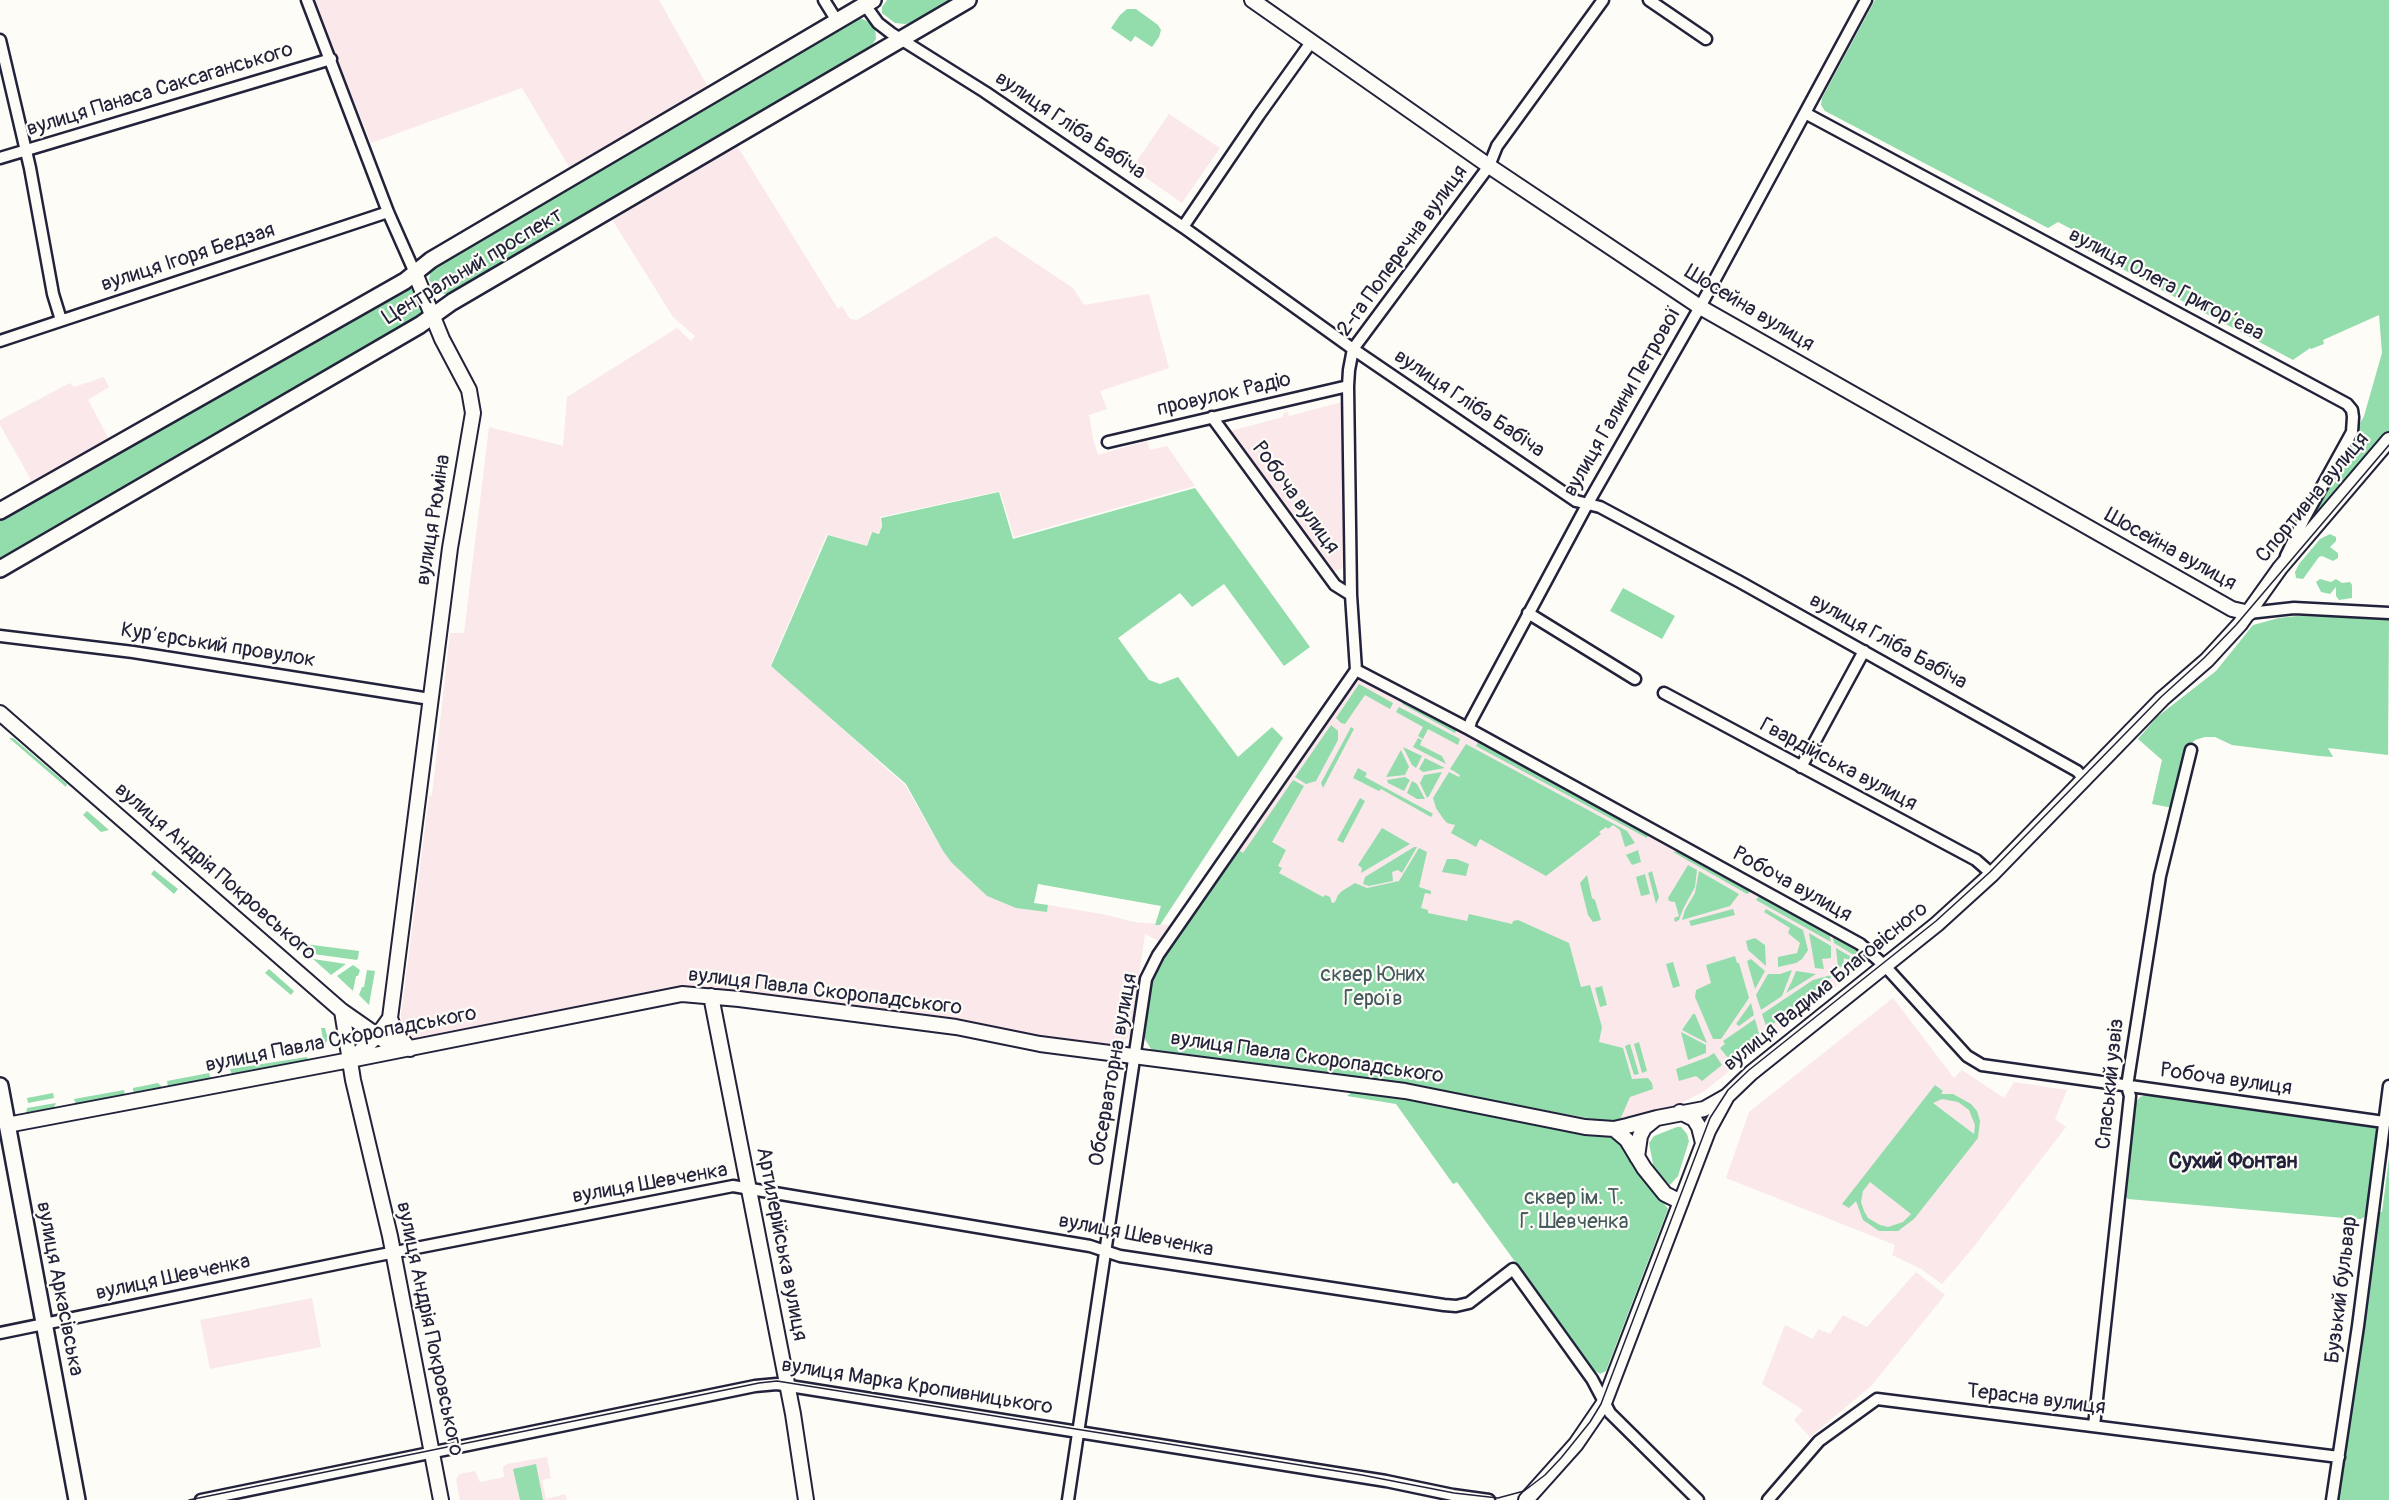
<!DOCTYPE html>
<meta charset="utf-8">
<style>
body{margin:0}
canvas{display:block;background:#fdfcf7}
</style>
<canvas width="2389" height="1500"></canvas>
<script>
const context = document.querySelector('canvas').getContext('2d');
context.lineJoin = 'round';
function paint(path, color) {
  context.fillStyle = color;
  context.fill(path, 'evenodd');
}
function toPath(rows) {
  const path = new Path2D();
  for (const r of rows) {
    path.moveTo(r[0], r[1]);
    for (let i = 2; i < r.length; i += 2) path.lineTo(r[i], r[i + 1]);
  }
  return path;
}
function stroke(path, color, width, dash) {
  context.strokeStyle = color;
  context.lineWidth = width;
  context.lineCap = dash ? 'butt' : 'round';
  context.setLineDash(dash || []);
  context.stroke(path);
}
function drawText(font, color, halo, rows, align = 'center') {
  context.font = font + ' Pangolin,sans-serif';
  context.lineWidth = 4.5;
  context.setLineDash([]);
  context.textBaseline = 'middle';
  context.strokeStyle = halo;
  context.fillStyle = color;
  for (const [text, x, y, turn = 0] of rows) {
    context.save();
    context.translate(x, y);
    context.rotate((+turn || 0) * Math.PI / 180);
    context.textAlign = isNaN(turn) ? turn : align;
    if (halo) context.strokeText(text, 0, 0);
    context.fillText(text, 0, 0);
    context.restore();
  }
}
const built = toPath([
 [312,0,659,0,709,89,667,151,679,173,736,144,838,309,842,306,850,319,857,320,995,236,1073,288,1084,305,1149,294,1169,368,1100,391,1107,409,1089,415,1093,439,1098,455,1147,441,1150,450,1167,446,1195,486,1014,537,1000,491,880,517,881,526,879,533,871,532,867,546,827,534,770,666,778,671,905,785,943,851,952,863,987,896,1016,908,1047,911,1048,905,1102,914,1134,922,1170,925,1159,941,1145,934,1131,1030,1130,1035,1122,1044,1117,1046,682,987,425,1038,407,1038,402,1031,401,1015,429,797,432,795,450,633,464,633,489,427,563,446,567,397,677,328,691,341,695,336,673,317,608,213,662,182,633,135,571,170,522,88,371,143],
 [1169,114,1220,148,1182,203,1132,168],
 [104,377,109,387,88,400,110,441,29,487,30,478,0,425,0,420,70,383,74,387],
 [1342,402,1345,567,1334,572,1230,431,1283,417,1283,414,1288,412,1289,416],
 [1359,678,1365,679,1860,949,1864,953,1862,966,1703,1092,1659,1114,1619,1122,1586,1119,1411,1085,1154,1050,1146,1043,1144,1037,1151,985,1156,969],
 [1893,998,1954,1078,1962,1070,2004,1098,2014,1082,2067,1090,2055,1119,2066,1127,1972,1249,1942,1284,1921,1269,1892,1255,1895,1245,1726,1178,1749,1112],
 [1916,1272,1945,1295,1871,1386,1810,1437,1794,1420,1803,1410,1762,1384,1785,1325,1813,1339,1818,1329,1830,1334,1843,1315,1867,1327],
 [312,1298,321,1347,210,1369,200,1320],
 [547,1457,551,1478,542,1480,546,1499,565,1494,567,1500,460,1500,456,1480,459,1474,475,1471,480,1482,504,1477,503,1467,507,1464]
]);
const green = toPath([
 [887,0,956,0,918,22,905,24,895,23,882,13,882,7],
 [1875,0,2389,0,2389,433,2319,515,2313,515,2312,512,2364,416,2382,353,2379,315,2323,340,2324,344,2311,349,2310,348,2293,360,2068,240,2073,230,2058,222,2048,228,1825,111,1821,105,1822,98],
 [1127,9,1136,9,1158,25,1161,30,1159,37,1152,47,1135,36,1131,42,1111,28,1120,15],
 [859,18,865,20,875,27,876,39,869,49,447,294,438,293,429,280,431,269,436,266,847,22],
 [405,289,415,289,425,311,419,318,0,563,0,519],
 [1195,488,1310,647,1284,666,1224,584,1192,607,1180,593,1118,638,1149,680,1160,684,1178,677,1238,757,1272,727,1283,738,1160,925,1155,925,1161,906,1038,884,1034,903,1048,905,1047,912,1016,908,987,896,952,863,943,851,906,784,771,666,828,535,867,546,872,532,879,534,882,526,881,518,999,492,1013,539],
 [2330,534,2336,537,2336,541,2330,547,2338,553,2338,558,2333,561,2322,556,2319,557,2303,579,2296,578,2295,572,2299,564,2320,539],
 [2320,579,2331,582,2336,579,2342,583,2350,582,2352,585,2352,598,2339,600,2336,596,2336,587,2330,594,2321,592,2316,582],
 [1623,588,1675,616,1662,639,1610,611],
 [2297,616,2389,618,2388,755,2328,748,2333,757,2319,756,2232,745,2215,737,2205,737,2195,740,2188,748,2173,808,2152,804,2162,760,2138,739,2157,717,2216,671,2253,625,2279,618],
 [1359,684,1393,703,1390,709,1365,695,1345,724,1341,723,1336,718],
 [1404,700,1457,729,1455,733,1402,704],
 [1399,707,1460,739,1458,745,1428,729,1423,739,1418,736,1423,727,1396,712],
 [1331,725,1338,731,1338,740,1316,781,1306,784,1295,777],
 [1351,727,1354,729,1323,788,1321,783],
 [9,738,13,738,67,784,66,787],
 [1418,738,1422,740,1420,745,1442,756,1446,764,1413,747],
 [1478,742,1648,834,1647,838,1476,746],
 [1466,744,1627,831,1635,843,1625,847,1620,830,1613,825,1608,829,1606,827,1599,832,1601,834,1546,876,1480,839,1476,847,1451,833,1455,825,1447,823,1442,817,1436,808,1433,798,1449,772,1459,777,1460,775,1450,769],
 [1403,747,1422,756,1416,768,1412,765],
 [1401,750,1409,767,1405,775,1386,777],
 [1425,758,1445,768,1423,772,1419,769],
 [1358,768,1367,773,1365,777,1430,812,1433,814,1431,817,1381,789,1379,791,1353,778],
 [1442,772,1429,796,1427,798,1420,783,1424,775],
 [1405,777,1410,780,1404,791,1388,783,1387,780],
 [1293,780,1304,786,1272,842,1286,850,1278,866,1282,868,1279,873,1323,897,1325,895,1330,897,1332,903,1335,902,1338,895,1342,891,1355,883,1367,888,1399,881,1419,848,1427,852,1419,887,1431,891,1431,894,1425,893,1421,908,1428,910,1428,913,1467,921,1469,914,1512,924,1513,921,1518,920,1569,943,1581,987,1590,985,1602,1027,1599,1042,1623,1048,1632,1079,1648,1078,1652,1083,1653,1089,1630,1097,1619,1122,1603,1121,1411,1085,1159,1052,1151,1049,1144,1037,1151,985,1156,969,1239,850,1243,853],
 [1412,781,1417,784,1425,799,1417,799,1407,793],
 [1360,798,1365,801,1343,843,1337,840],
 [87,811,109,830,101,832,83,815],
 [1382,828,1410,844,1361,873,1362,868,1358,865],
 [1414,847,1417,847,1402,873,1398,870,1392,872,1393,881,1369,886,1363,884,1365,877],
 [1638,850,1641,862,1632,865,1626,855],
 [1680,851,1749,888,1750,892,1747,894,1673,852],
 [1447,859,1456,859,1469,864,1466,876,1442,872],
 [1688,865,1697,870,1695,887,1683,909,1679,920,1675,922,1674,918,1679,916,1675,902,1669,901,1668,898],
 [154,870,178,889,174,894,151,874],
 [1652,871,1659,897,1656,904,1648,873],
 [1699,871,1739,894,1730,906,1682,920,1685,910,1695,893],
 [1645,874,1650,894,1641,896,1636,877],
 [1587,875,1592,898,1595,900,1601,920,1593,922,1588,915,1580,883],
 [1759,896,1763,896,1829,932,1831,942,1756,900],
 [1733,909,1735,915,1691,926,1689,921],
 [1766,909,1803,930,1808,950,1802,959,1796,963,1778,967,1778,957,1797,953,1800,943,1788,933,1790,928,1764,912],
 [1809,933,1831,946,1831,958,1822,959,1824,969,1815,968],
 [1832,934,1860,949,1860,954,1857,957,1834,943],
 [1755,938,1765,945,1766,966,1748,950,1746,941],
 [305,944,359,951,358,958,357,960,306,953],
 [1836,948,1853,958,1853,959,1850,961,1844,958,1843,966,1838,968],
 [1735,956,1737,963,1739,963,1749,998,1721,1039,1713,1039,1695,997,1696,990,1711,983,1706,965],
 [313,959,346,964,331,975],
 [1751,959,1765,971,1755,989,1747,961],
 [1673,962,1680,986,1673,988,1666,964],
 [353,965,360,970,358,976,356,976,353,991,337,976],
 [269,969,294,991,291,995,265,973],
 [367,970,375,971,369,1005,359,995,362,987,364,987],
 [1792,970,1782,996,1761,1010,1756,995,1768,974,1780,974],
 [1796,971,1816,974,1786,993,1792,981],
 [1835,974,1767,1029,1762,1014,1813,980],
 [1602,986,1607,1005,1600,1007,1595,988],
 [1751,1003,1754,1015,1739,1026,1736,1024],
 [1693,1014,1695,1014,1707,1043,1682,1030],
 [1755,1019,1759,1034,1728,1058,1720,1048,1725,1044,1723,1041],
 [321,1028,325,1028,328,1039,323,1048,306,1051,307,1045,320,1043,323,1039],
 [1681,1032,1706,1045,1706,1053,1688,1060],
 [1639,1042,1647,1071,1642,1073,1634,1044],
 [1630,1044,1639,1074,1634,1075,1625,1046],
 [1714,1053,1722,1065,1702,1081,1696,1076,1679,1081,1676,1069,1708,1057],
 [253,1054,254,1061,228,1066,227,1060],
 [307,1057,308,1060,232,1075,230,1069],
 [209,1073,211,1079,168,1087,167,1081],
 [158,1083,163,1088,135,1093,133,1091,133,1088],
 [1935,1085,1943,1091,1941,1094,1953,1094,1971,1104,1977,1111,1980,1121,1978,1138,1914,1219,1898,1231,1879,1231,1863,1220,1856,1201,1849,1208,1842,1204],
 [1942,1099,1958,1102,1969,1110,1975,1125,1974,1134,1933,1103],
 [1870,1182,1911,1214,1903,1222,1888,1227,1880,1225,1868,1218,1864,1211,1861,1202,1863,1191],
 [124,1090,125,1095,76,1105,74,1099],
 [1352,1092,1426,1102,1580,1133,1616,1135,1668,1209,1606,1371,1600,1374,1594,1370,1457,1182,1453,1184,1396,1104,1347,1096],
 [53,1093,54,1098,28,1103,27,1098],
 [2148,1094,2377,1125,2380,1130,2367,1215,2361,1219,2355,1219,2128,1199,2124,1195,2132,1107,2140,1097],
 [56,1103,53,1109,26,1114,27,1108],
 [1677,1127,1681,1127,1687,1134,1689,1141,1678,1176,1670,1185,1654,1169,1649,1143,1654,1136],
 [2389,1158,2389,1500,2336,1500,2375,1211,2382,1212],
 [536,1464,543,1500,520,1500,513,1469]
]);
const minor = toPath([
 [307,0,388,212,415,273],
 [824,0,837,21],
 [1649,0,1706,39],
 [865,5,878,23,891,33,985,92,1183,227,1353,349,1576,501,1600,507,1740,582,2077,771,2085,780],
 [0,40,30,168,53,294,61,320],
 [1805,113,2347,404,2352,410,2353,417,2352,432,2304,519,2286,556],
 [0,158,331,59],
 [1183,227,1259,115,1312,41],
 [0,341,388,212],
 [1212,417,1335,585,1351,595],
 [1108,442,1348,386],
 [1528,613,1635,679],
 [2249,613,2294,608,2389,613],
 [0,636,133,652,430,699],
 [1356,670,1469,729,1860,944,1885,966,1967,1056,1982,1065,2384,1122],
 [1356,670,1351,595,1348,386,1349,370,1353,349,1489,166,1497,146,1603,0],
 [1664,693,1976,860,1992,874],
 [1469,729,1471,721,1588,503,1700,307,1866,0],
 [1801,767,1864,651],
 [0,1333,370,1257,733,1186,1090,1246,1120,1256,1444,1305,1456,1306,1469,1303,1513,1269,1592,1379,1610,1413,1698,1500],
 [2094,1426,2130,1096,2127,1086,2160,876,2191,750],
 [201,1500,755,1386,777,1384,1386,1481,1453,1495,1489,1500],
 [1068,1500,1146,979,1158,955,1356,670],
 [1768,1500,1819,1441,1877,1399,2339,1457],
 [2332,1500,2358,1326,2389,1086]
]);
const tertiary = toPath([
 [1252,0,1489,166,1700,307,2232,609,2249,613],
 [0,713,342,1011,385,1041,408,1048],
 [711,996,793,1414,806,1500],
 [342,1011,353,1080,390,1236,441,1500],
 [390,1018,395,1032,410,1049],
 [352,1059,377,1036,390,1018,450,548,473,413,469,390,442,339,415,273],
 [1680,1112,1694,1119,1699,1127,1703,1143],
 [7,1125,350,1060,682,994,739,999,956,1027,1040,1044,1405,1091,1585,1127,1614,1129,1627,1126,1657,1118,1704,1109,1727,1096],
 [1614,1129,1627,1140,1644,1168,1665,1194,1681,1202],
 [1637,1157,1640,1136,1644,1128,1654,1120],
 [1526,1500,1576,1444,1604,1403,1708,1131,1727,1096,1751,1073,1937,924,1992,874,2162,699,2207,660,2240,624,2280,568,2389,440]
]);
const secondary = toPath([
 [0,511,405,281,431,260,873,0],
 [0,569,420,325,452,302,968,0],
 [0,1086,77,1500]
]);
const tram = toPath([
 [189,1500,759,1383,777,1381,1362,1475,1454,1493,1498,1498,1524,1491,1545,1475,1561,1458,1590,1422,1601,1404,1710,1118,1728,1090,1749,1070,1936,921,1990,872,2161,697,2204,658,2236,625,2389,445]
]);
const streetNames = [
 ["вулиця Панаса Саксаганського",160,90,-17],
 ["вулиця Гліба Бабіча",1070,126,34],
 ["2-га Поперечна вулиця",1403,251,-54],
 ["вулиця Ігоря Бедзая",188,258,-18],
 ["Центральний проспект",473,267,-31],
 ["вулиця Олега Григорʼєва",2166,285,28],
 ["Шосейна вулиця",1749,309,31],
 ["провулок Радіо",1224,395,-13],
 ["вулиця Галини Петрової",1623,402,-60],
 ["вулиця Гліба Бабіча",1469,404,34],
 ["Робоча вулиця",1295,498,54],
 ["Спортивна вулиця",2313,498,-50],
 ["вулиця Рюміна",434,520,-81],
 ["Шосейна вулиця",2170,550,29],
 ["вулиця Гліба Бабіча",1888,642,29],
 ["Курʼєрський провулок",218,646,9],
 ["Гвардійська вулиця",1838,765,28],
 ["вулиця Андрія Покровського",215,872,41],
 ["Робоча вулиця",1792,885,29],
 ["вулиця Вадима Благовісного",1826,987,-39],
 ["вулиця Павла Скоропадського",825,992,7],
 ["вулиця Павла Скоропадського",341,1040,-11],
 ["вулиця Павла Скоропадського",1307,1058,8],
 ["Обсерваторна вулиця",1114,1070,-80],
 ["Робоча вулиця",2226,1080,8],
 ["Спаський узвіз",2111,1084,-84],
 ["вулиця Шевченка",650,1184,-10],
 ["вулиця Шевченка",1136,1236,11],
 ["Артилерійська вулиця",781,1244,79],
 ["вулиця Шевченка",173,1278,-12],
 ["вулиця Аркасівська",59,1289,79],
 ["Бузький бульвар",2342,1290,-83],
 ["вулиця Андрія Покровського",429,1329,78],
 ["вулиця Марка Кропивницького",917,1387,9],
 ["Терасна вулиця",2036,1400,7]
];
const parkNames = [
 ["сквер Юних",1373,976],
 ["Героїв",1373,1000],
 ["сквер ім. Т.",1574,1199],
 ["Г. Шевченка",1574,1223]
];
const neighbourhoodNames = [
 ["Сухий Фонтан",2233,1162]
];
paint(built, '#fbe8ea');
paint(green, '#93dcac');
stroke(minor, '#22223b', 15);
stroke(tertiary, '#22223b', 18);
stroke(secondary, '#22223b', 20);
stroke(minor, '#fdfcf7', 10);
stroke(tertiary, '#fdfcf7', 14);
stroke(secondary, '#fdfcf7', 15);
stroke(tram, '#22223b', 1.5);
drawText('21px', '#22223b', '#fdfcf7', streetNames);
drawText('21px', '#445a5d', '#fdfcf7', parkNames);
drawText('bold 22px', '#22223b', '#fdfcf7', neighbourhoodNames);
</script>
